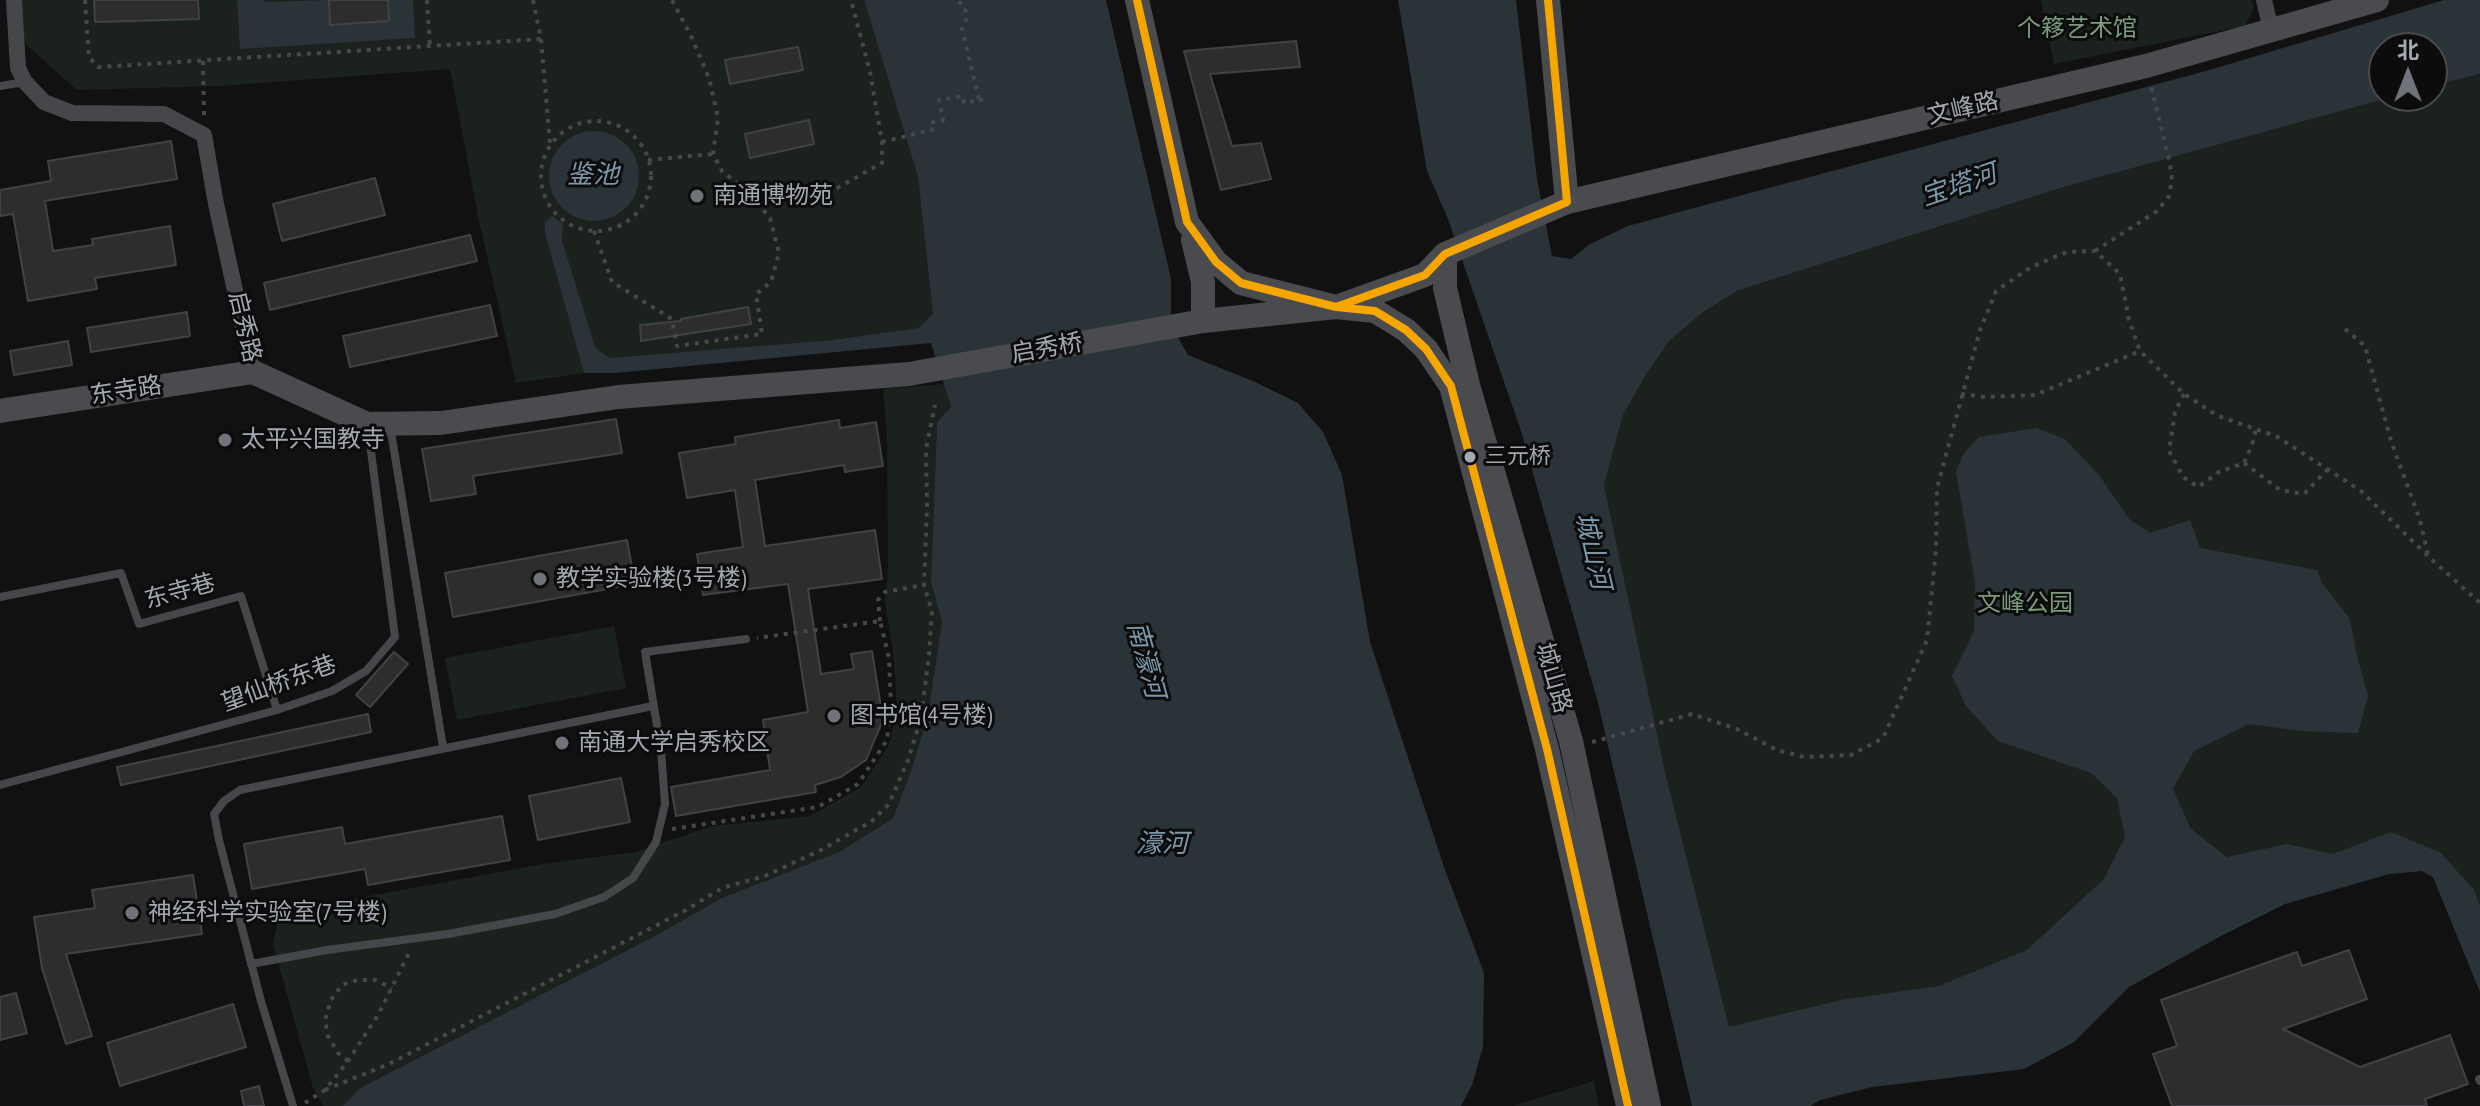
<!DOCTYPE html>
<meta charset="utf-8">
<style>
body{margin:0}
#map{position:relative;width:2480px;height:1106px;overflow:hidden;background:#111112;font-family:"PT Sans Narrow","Noto Sans SC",sans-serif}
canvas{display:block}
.north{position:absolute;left:2368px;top:32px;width:80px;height:80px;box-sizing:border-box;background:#0c0c0d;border:2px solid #484a4f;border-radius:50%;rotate:0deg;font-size:22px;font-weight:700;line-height:32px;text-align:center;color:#a3a8b1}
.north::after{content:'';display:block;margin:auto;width:28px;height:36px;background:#707379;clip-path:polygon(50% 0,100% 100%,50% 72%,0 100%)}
</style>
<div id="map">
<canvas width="2480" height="1106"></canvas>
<div class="north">北</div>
</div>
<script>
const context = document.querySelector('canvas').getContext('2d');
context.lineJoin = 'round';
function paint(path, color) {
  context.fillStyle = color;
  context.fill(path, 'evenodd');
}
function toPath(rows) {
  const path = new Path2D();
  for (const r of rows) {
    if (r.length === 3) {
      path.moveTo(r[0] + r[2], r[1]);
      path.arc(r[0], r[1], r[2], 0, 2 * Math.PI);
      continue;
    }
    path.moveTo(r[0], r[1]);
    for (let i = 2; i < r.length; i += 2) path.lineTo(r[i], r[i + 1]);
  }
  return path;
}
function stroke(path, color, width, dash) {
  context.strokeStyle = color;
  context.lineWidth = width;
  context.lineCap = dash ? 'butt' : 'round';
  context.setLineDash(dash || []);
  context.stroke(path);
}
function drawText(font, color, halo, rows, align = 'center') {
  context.font = font + ' "PT Sans Narrow","Noto Sans SC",sans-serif';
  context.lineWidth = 6;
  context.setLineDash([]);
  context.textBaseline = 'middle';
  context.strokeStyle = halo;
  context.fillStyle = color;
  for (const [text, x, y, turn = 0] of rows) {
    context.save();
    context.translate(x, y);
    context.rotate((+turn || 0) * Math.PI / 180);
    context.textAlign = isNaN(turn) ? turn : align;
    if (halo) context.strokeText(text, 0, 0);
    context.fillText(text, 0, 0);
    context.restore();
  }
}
const green = toPath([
 [20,0,864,0,918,177,933,314,918,328,832,340,609,358,584,373,516,383,478,216,450,69,220,86,77,90,23,42],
 [2041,0,2252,0,2254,8,2245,26,2054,64],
 [2480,74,2480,992,2433,877,2422,871,2389,874,2285,904,2219,937,2129,987,2074,1042,2024,1069,1872,1087,1820,1100,1810,1106,1729,1027,1666,776,1604,485,1623,415,1645,376,1669,341,1703,312,1739,290,2067,186,2396,96,2432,96,2432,86],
 [944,384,951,407,937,422,931,581,942,622,938,656,928,715,911,771,893,818,841,851,722,898,651,938,360,1088,343,1106,323,1106,313,1088,273,944,278,920,326,904,543,864,635,852,712,826,810,816,861,787,889,745,897,708,894,659,885,601,888,568,887,435,883,389],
 [614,626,626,688,457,720,445,658],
 [1594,1081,1599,1106,1512,1106]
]);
const water = toPath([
 [237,0,264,0,265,2,329,0,331,25,389,21,388,0,413,0,415,38,240,49],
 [864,0,1106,0,1171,279,1171,322,1177,336,1188,355,1255,382,1298,403,1323,432,1342,475,1370,642,1444,867,1484,973,1483,1047,1472,1085,1461,1106,343,1106,360,1088,651,938,722,898,841,851,893,818,911,771,928,715,942,622,931,582,937,422,951,407,931,343,615,373,584,373,545,233,545,222,552,216,563,224,562,241,595,347,609,358,832,340,918,328,933,314,918,177],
 [1398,0,1516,0,1537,179,1552,256,1571,259,1590,244,1628,226,1679,212,2206,71,2444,0,2480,0,2480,74,2432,86,2432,48,2384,48,2384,96,2396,96,2067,186,1739,290,1703,312,1669,341,1645,376,1623,415,1604,485,1666,776,1729,1027,1841,1000,1939,986,2027,950,2104,879,2125,837,2117,798,2091,773,1998,741,1966,706,1952,676,1974,631,1975,582,1956,472,1964,453,1979,437,2036,428,2065,439,2099,475,2129,519,2150,533,2190,520,2200,548,2317,570,2322,583,2350,619,2357,656,2368,696,2358,733,2300,731,2249,724,2194,751,2173,789,2191,829,2227,857,2287,844,2333,854,2391,832,2441,853,2474,890,2480,905,2480,992,2433,877,2422,871,2389,874,2285,904,2219,937,2129,987,2074,1042,2024,1069,1872,1087,1820,1100,1810,1106,1692,1106,1598,703,1521,431,1448,219,1427,171],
 [594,176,45]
]);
const building = toPath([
 [94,0,198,0,199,19,95,22,94,0],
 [329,0,388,0,389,21,330,25,329,0],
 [1296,41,1300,67,1210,74,1232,146,1261,143,1271,179,1221,190,1184,51,1296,41],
 [798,47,803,70,730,84,725,60,798,47],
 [809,120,814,144,750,158,745,134,809,120],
 [171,141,177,179,45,201,53,251,93,245,92,239,170,226,176,265,95,278,97,289,28,301,13,214,0,216,0,190,51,181,48,161,171,141],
 [375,178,385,215,282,241,273,204,375,178],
 [470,235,477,261,270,310,264,283,470,235],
 [490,305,497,336,350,367,343,336,490,305],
 [748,307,751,324,641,341,640,325,681,321,681,319,748,307],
 [187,312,190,336,91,352,87,328,187,312],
 [68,341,72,365,14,375,10,351,68,341],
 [616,419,622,453,473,476,476,494,431,501,422,449,616,419],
 [839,420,840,428,876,422,883,466,845,472,844,465,755,480,765,546,875,530,882,579,808,589,821,674,854,669,851,654,872,651,883,720,866,760,841,777,815,785,816,792,676,816,671,787,770,770,763,720,808,712,788,584,703,595,697,554,743,547,735,490,687,498,679,453,736,444,735,437,839,420],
 [627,540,635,584,453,617,445,573,627,540],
 [394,652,408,664,370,707,356,695,394,652],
 [368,714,371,732,121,785,117,767,368,714],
 [621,778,630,822,538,840,529,796,621,778],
 [502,816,510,860,368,885,365,869,252,889,244,844,342,827,345,844,502,816],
 [193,875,202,934,66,954,92,1036,66,1044,42,968,34,917,95,908,92,890,193,875],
 [2349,950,2367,999,2283,1029,2360,1067,2450,1035,2468,1084,2425,1099,2427,1106,2172,1106,2153,1054,2177,1046,2161,1000,2297,952,2302,966,2349,950],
 [16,993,27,1033,0,1040,0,997,16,993],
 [233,1004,246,1047,120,1086,107,1043,233,1004],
 [259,1086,264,1106,244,1106,241,1091,259,1086]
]);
const path = toPath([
 [85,0,89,57,98,67,541,39],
 [427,0,430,47],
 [533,0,541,39,550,144],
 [203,61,204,115],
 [979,100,988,99],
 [596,176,55],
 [882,142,932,130,930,123,943,120,939,100,963,96,964,103,979,100,962,28,967,18,964,5,956,0],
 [648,160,713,154],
 [747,191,799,192,837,188,882,163,882,142,870,72,851,0],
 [594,231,612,282,672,319,677,346,762,334,756,294,771,282,779,253,770,218,747,191,722,171,713,154,718,118,709,78,692,38,672,0],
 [2095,251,2157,211,2169,196,2172,180,2170,164,2151,86],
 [2345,329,2365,346,2391,441,2420,520,2428,555],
 [1961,394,1985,397,2035,395,2140,351],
 [2184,394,2175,412,2169,451,2183,477,2198,487,2219,472,2244,463,2252,445,2256,429],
 [2244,463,2280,490,2304,494,2327,470],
 [880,621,878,600,885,592,924,585],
 [1592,742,1692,714,1737,729,1777,750,1804,757,1851,755,1883,738,1927,640,1936,550,1937,488,1980,330,1996,291,2031,267,2067,252,2095,251,2120,274,2129,320,2140,351,2184,394,2218,416,2276,436,2361,491,2429,557,2480,603],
 [672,829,818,807,858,784,887,740,891,706,889,658,880,621,757,638],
 [348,1061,338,1053,328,1036,325,1020,331,1000,342,985,357,980,375,980,392,988],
 [325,1090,391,1063,686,910,722,888,765,876,821,850,872,821,889,804,908,760,921,718,929,655,932,611,924,585,927,507,926,449,935,405],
 [305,1103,325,1090,348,1061,378,1015,410,951]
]);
const lane = toPath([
 [0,86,25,82],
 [390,426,443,747],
 [0,597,121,573,139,624,241,596,277,710],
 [0,785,277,710,332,691,366,671,395,637,368,428],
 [251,964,327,950,448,934,555,914,604,897,633,878,656,842,665,804,661,750,645,652,746,639],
 [2479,1079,2480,1081],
 [293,1106,261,1001,219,840,214,814,224,801,240,790,653,706]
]);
const street = toPath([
 [14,0,18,68,25,82,44,102,72,113,164,114,204,135,216,204,253,372],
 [2264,0,2271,30]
]);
const secondary = toPath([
 [1137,0,1187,222,1216,262,1241,283,1336,307,1375,311,1406,330,1426,349,1451,386,1547,749,1628,1106],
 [1548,0,1567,202],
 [1193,240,1203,282,1203,321],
 [1445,254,1445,288,1468,385,1571,741,1649,1106],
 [0,411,253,372,367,424,441,423,618,397,909,374,1203,321,1336,307,1425,275,1445,254,1567,202,2146,66,2377,0]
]);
const bus1 = toPath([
 [1137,0,1187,222,1216,262,1241,283,1336,307,1375,311,1406,330,1426,349,1451,386,1547,749,1628,1106],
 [1336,307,1425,275,1445,254,1567,202,1548,0]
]);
const markers = [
 [697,196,8,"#707379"],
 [225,440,8,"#707379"],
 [1470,457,7,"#a3a8b1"],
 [540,579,8,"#707379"],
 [834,716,8,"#707379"],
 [562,743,8,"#707379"],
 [132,913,8,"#707379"]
];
const busNames = [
 ["三元桥",1485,457]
];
const parkNames = [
 ["个簃艺术馆",2077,29],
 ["文峰公园",2025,604]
];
const streetNames = [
 ["文峰路",1963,109,-13],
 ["启秀路",244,327,77],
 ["启秀桥",1047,349,-10],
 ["东寺路",126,391,-9],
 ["东寺巷",180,592,-15],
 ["城山路",1553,678,74],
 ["望仙桥东巷",279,684,-20]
];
const poiNames = [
 ["南通博物苑",713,196],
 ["太平兴国教寺",241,440],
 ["教学实验楼(3号楼)",556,579],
 ["图书馆(4号楼)",850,716],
 ["南通大学启秀校区",578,743],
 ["神经科学实验室(7号楼)",148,913]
];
const waterNames = [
 ["鉴池",593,176],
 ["宝塔河",1959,186,-19],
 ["城山河",1592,551,77],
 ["南濠河",1145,660,75],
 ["濠河",1162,845]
];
paint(green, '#1b211c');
paint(water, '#2a3337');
paint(building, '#2d2d2e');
stroke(building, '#414245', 2);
stroke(path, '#47484b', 4, [4, 6]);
stroke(lane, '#45474a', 8);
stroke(street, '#45474a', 16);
stroke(secondary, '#494b4e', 24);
stroke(bus1, '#f7a600', 8);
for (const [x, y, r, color] of markers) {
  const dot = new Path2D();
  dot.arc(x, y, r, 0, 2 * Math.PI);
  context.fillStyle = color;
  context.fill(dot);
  stroke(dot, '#0c0c0d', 3);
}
drawText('22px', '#a3a8b1', '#0c0c0d', busNames, 'left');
drawText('24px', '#7c9b7c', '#0c0c0d', parkNames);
drawText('24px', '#a3a8b1', '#0c0c0d', streetNames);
drawText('24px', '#a3a8b1', '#0c0c0d', poiNames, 'left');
drawText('italic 26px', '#7c98aa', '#0c0c0d', waterNames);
</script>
